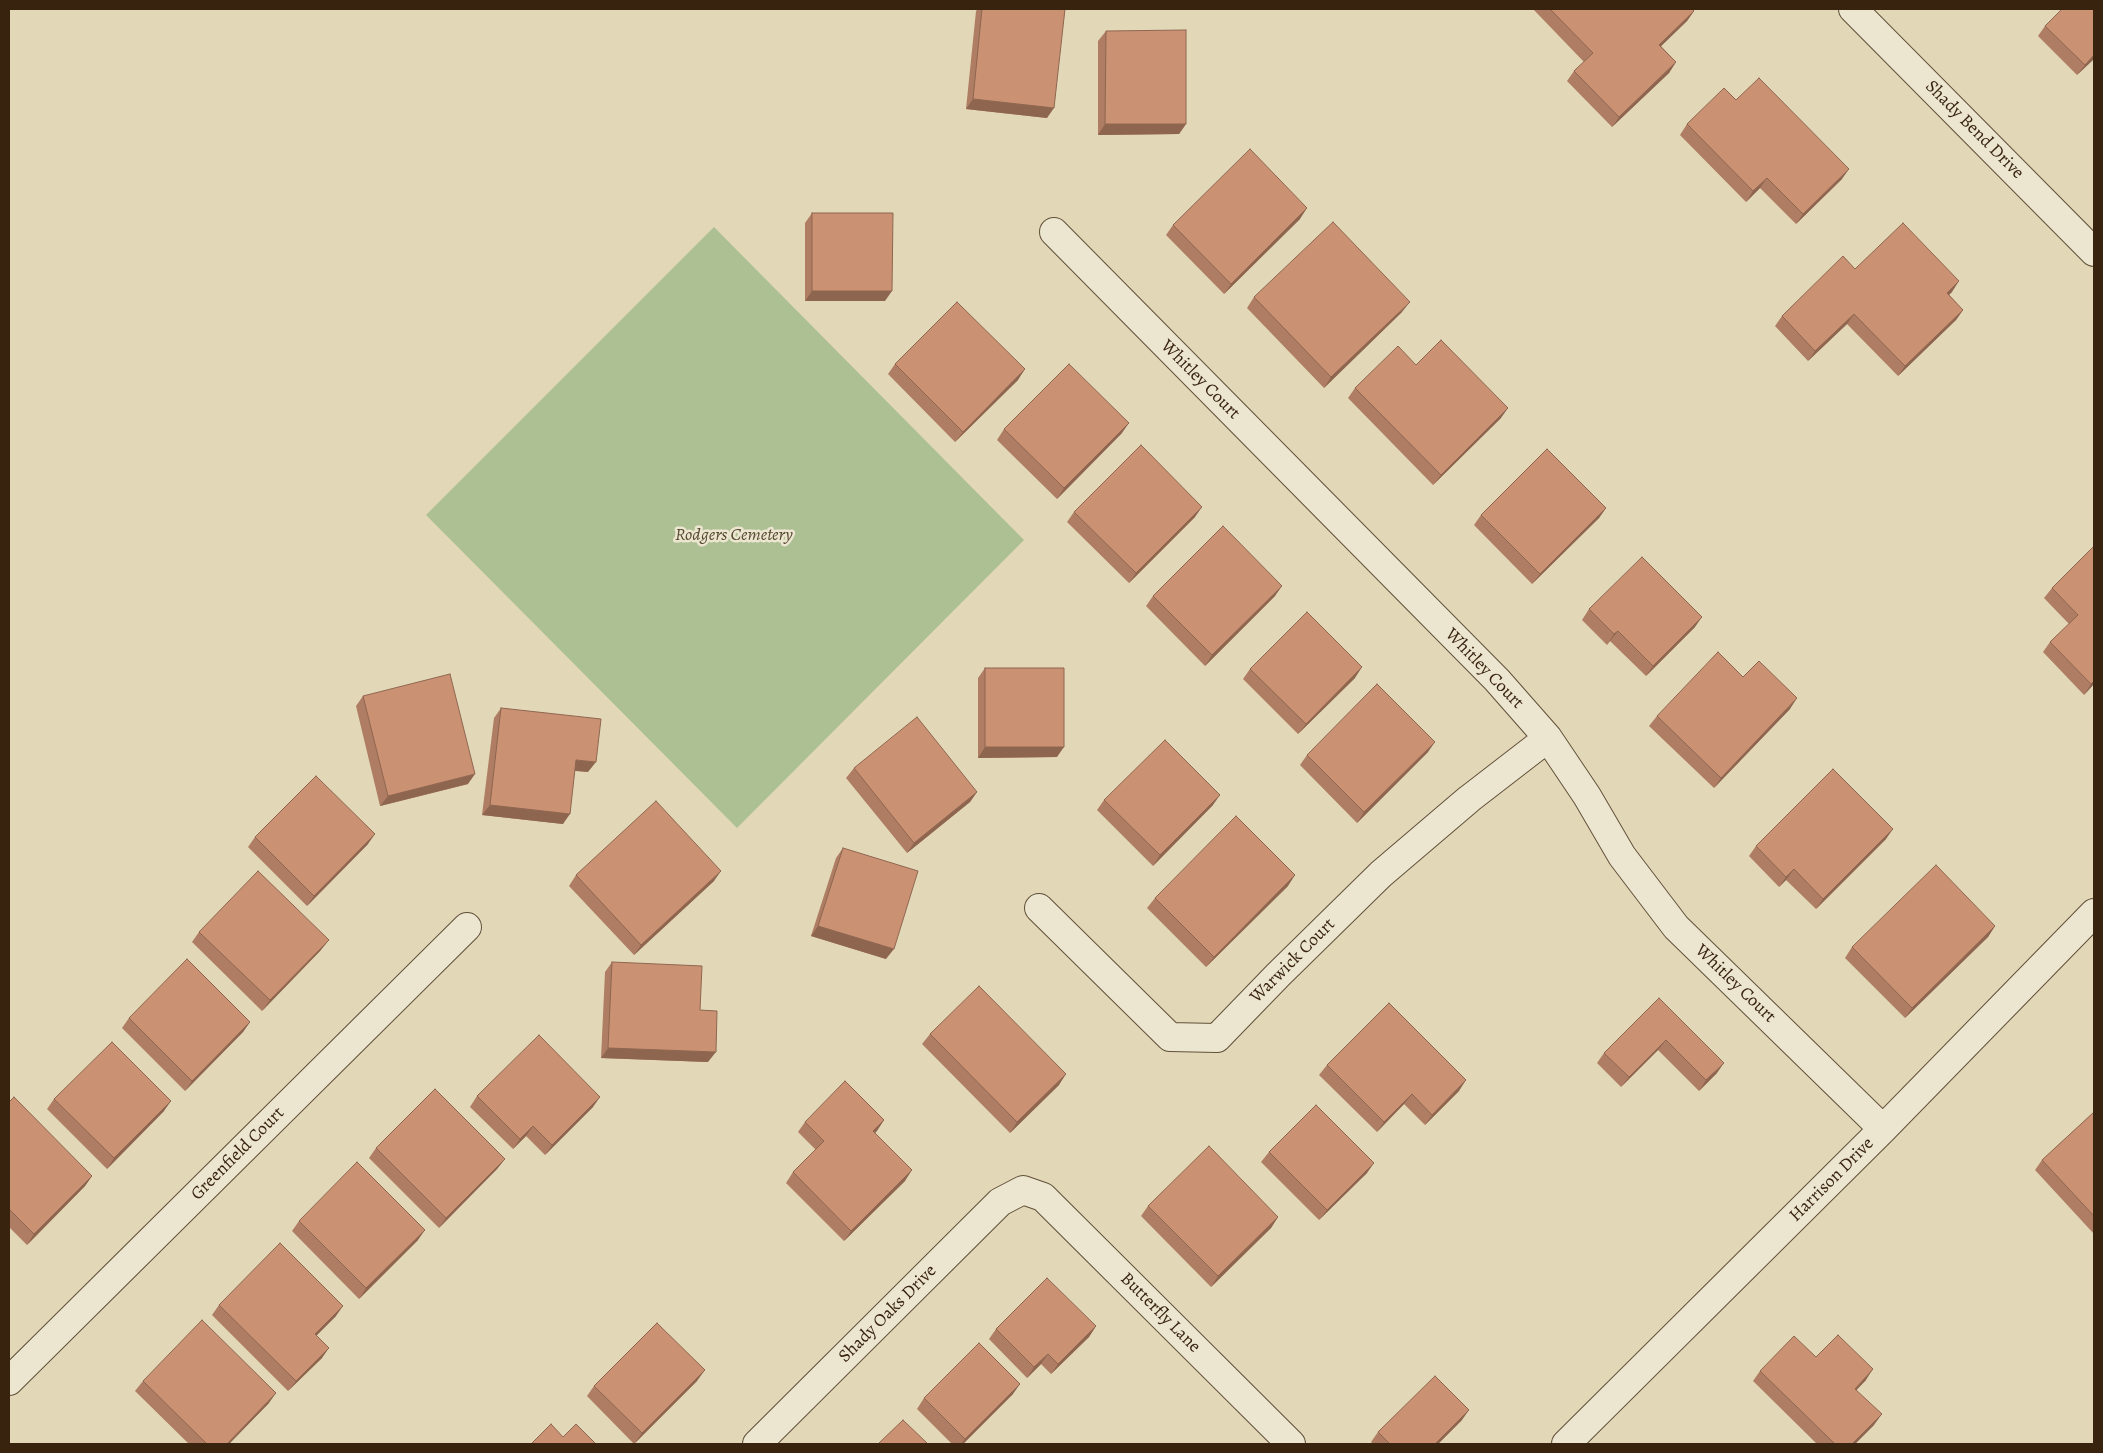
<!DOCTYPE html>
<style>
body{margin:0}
#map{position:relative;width:2103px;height:1453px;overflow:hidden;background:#e2d8b8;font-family:Alegreya,serif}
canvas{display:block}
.frame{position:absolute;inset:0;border:10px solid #38230f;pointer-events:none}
</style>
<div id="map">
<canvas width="2103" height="1453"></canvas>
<div class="frame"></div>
</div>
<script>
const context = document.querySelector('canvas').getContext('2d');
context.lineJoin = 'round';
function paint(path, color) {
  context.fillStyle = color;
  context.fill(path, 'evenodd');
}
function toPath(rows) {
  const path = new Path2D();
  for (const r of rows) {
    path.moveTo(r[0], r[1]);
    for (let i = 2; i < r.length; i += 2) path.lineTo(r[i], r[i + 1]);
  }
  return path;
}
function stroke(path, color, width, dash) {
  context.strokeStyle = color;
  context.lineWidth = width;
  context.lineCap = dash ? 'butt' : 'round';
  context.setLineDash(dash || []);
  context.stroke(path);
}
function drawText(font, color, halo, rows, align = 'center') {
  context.font = font + ' Alegreya,serif';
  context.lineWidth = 5;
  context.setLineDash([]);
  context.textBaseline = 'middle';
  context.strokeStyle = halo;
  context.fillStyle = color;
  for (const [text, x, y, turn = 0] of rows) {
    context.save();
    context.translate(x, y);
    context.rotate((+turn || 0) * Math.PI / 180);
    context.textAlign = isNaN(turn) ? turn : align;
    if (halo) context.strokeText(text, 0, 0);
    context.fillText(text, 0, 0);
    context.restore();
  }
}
const green = toPath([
 [714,227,1024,540,737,828,426,515]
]);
const street = toPath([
 [1853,9,2094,252],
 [1054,232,1497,680,1548,738,1587,796,1622,856,1676,927,1883,1129],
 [1039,908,1170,1037,1217,1038,1278,975,1381,874,1469,799,1548,738],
 [9,1381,467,927],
 [757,1444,1000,1202,1023,1190,1043,1197,1291,1444],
 [1566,1444,1883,1129,2094,913]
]);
const wall = toPath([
 [978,9,1059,9,1047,118,966,109,976,11],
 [1533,9,1692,9,1694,11,1687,21,1661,46,1676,62,1669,73,1612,127,1567,81,1574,71,1584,62],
 [2045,26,2094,59,2077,75,2038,36],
 [1106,31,1186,124,1179,134,1098,135,1098,41],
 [1736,100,1842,179,1796,224,1760,188,1746,202,1680,135,1687,124],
 [812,213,885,301,805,301,805,223],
 [1300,219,1224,294,1166,235,1173,225],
 [1855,269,1952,292,1949,295,1963,310,1956,320,1898,376,1847,324,1808,361,1775,326,1782,316],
 [1254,297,1402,312,1324,388,1247,308],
 [895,364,1018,380,955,442,888,374],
 [1416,365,1501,418,1433,485,1348,398,1355,388],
 [1004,429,1122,433,1057,499,997,440],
 [1606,508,1599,518,1532,584,1474,525,1481,515],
 [1074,512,1195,517,1129,583,1067,522],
 [2094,546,2094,684,2084,695,2043,652,2050,642,2069,624,2044,598,2052,588],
 [1153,596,1275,596,1205,666,1146,606],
 [1589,609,1695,627,1646,676,1610,641,1607,645,1582,620],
 [985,668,1057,757,978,758,978,678],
 [1250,669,1355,678,1298,734,1243,679],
 [1743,677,1790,709,1714,788,1649,726,1657,716],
 [363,696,468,784,380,806,356,706],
 [501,708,588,772,575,771,563,824,482,815,494,718],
 [1428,752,1357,823,1300,765,1307,755],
 [854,768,977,792,970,802,907,853,846,778],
 [1104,800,1213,805,1153,866,1097,810],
 [255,837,368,844,307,906,248,847],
 [1886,839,1816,909,1786,880,1779,887,1749,856,1756,846],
 [843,848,886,959,811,936,836,858],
 [576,875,714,881,634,955,569,886],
 [1288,886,1206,967,1147,908,1155,898],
 [1995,926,1988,937,1905,1018,1845,958,1852,947],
 [199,932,321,950,262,1011,192,942],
 [612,962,700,1010,708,1062,601,1058,605,972],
 [1659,998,1717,1073,1699,1091,1658,1050,1621,1087,1597,1063,1604,1053],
 [129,1018,250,1022,243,1032,185,1091,122,1028],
 [930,1034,1059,1085,1010,1133,922,1044],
 [1327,1065,1459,1091,1425,1125,1404,1104,1377,1132,1319,1075],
 [477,1096,593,1107,545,1155,526,1136,513,1149,470,1107],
 [54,1099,164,1111,107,1169,47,1109],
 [9,1102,92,1176,85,1186,27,1245,9,1227],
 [2094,1112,2094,1234,2035,1170,2042,1160],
 [884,1120,875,1133,905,1181,844,1241,786,1183,793,1172,816,1150,798,1132,805,1122],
 [376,1148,505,1159,497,1169,439,1228,369,1158],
 [1269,1152,1367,1173,1319,1220,1261,1162],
 [1148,1206,1278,1217,1271,1228,1211,1287,1141,1216],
 [299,1221,418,1240,359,1299,292,1231],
 [219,1305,336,1316,317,1335,322,1358,288,1391,212,1315],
 [1096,1326,1089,1337,1051,1374,1041,1364,1027,1378,989,1339,996,1329],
 [1816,1357,1866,1380,1856,1390,1874,1425,1855,1444,1817,1444,1753,1381,1760,1371],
 [143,1381,269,1403,229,1444,189,1444,135,1391],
 [697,1381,634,1444,587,1396,594,1386],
 [1013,1394,963,1444,952,1444,917,1409,924,1398],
 [1462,1420,1438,1444,1373,1444,1371,1442,1378,1432]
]);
const shadedWall = toPath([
 [1694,11,1687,21,1652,55,1659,45],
 [2094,55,2094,59,2077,75,2085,65],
 [1676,62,1669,73,1612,127,1619,117],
 [973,99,1054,108,1047,118,966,109],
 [1105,124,1186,124,1179,134,1098,135],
 [1849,169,1842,179,1796,224,1803,214],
 [1767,178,1760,188,1746,202,1753,191],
 [1307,208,1300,219,1224,294,1231,284],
 [1959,281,1952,292,1940,303,1947,293],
 [812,291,892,291,885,301,805,301],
 [1410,302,1402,312,1324,388,1331,377],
 [1963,310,1956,320,1898,376,1905,366],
 [1854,314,1847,324,1808,361,1815,351],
 [1025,369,1018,380,955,442,963,432],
 [1508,408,1501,418,1433,485,1441,475],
 [1129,423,1122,433,1057,499,1064,488],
 [1202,507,1195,517,1129,583,1136,573],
 [1606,508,1599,518,1532,584,1540,574],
 [1282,586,1275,596,1205,666,1212,655],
 [1702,617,1695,627,1646,676,1653,666],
 [1618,631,1610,641,1607,645,1614,634],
 [1362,667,1355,678,1298,734,1306,724],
 [2094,681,2094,684,2084,695,2091,684],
 [1797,698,1790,709,1714,788,1721,778],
 [1435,742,1428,752,1357,823,1364,812],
 [985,747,1064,747,1057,757,978,758],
 [576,760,596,762,588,772,569,770],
 [475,774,468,784,380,806,388,796],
 [977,792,970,802,907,853,914,843],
 [1220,795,1213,805,1153,866,1160,855],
 [490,805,570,814,563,824,482,815],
 [1893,829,1886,839,1816,909,1823,899],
 [375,834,368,844,307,906,314,896],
 [1794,869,1786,880,1779,887,1786,877],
 [721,871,714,881,634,955,641,945],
 [1295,875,1288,886,1206,967,1214,957],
 [818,926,894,949,886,959,811,936],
 [1995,926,1988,937,1905,1018,1912,1008],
 [329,940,321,950,262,1011,270,1000],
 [250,1022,243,1032,185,1091,192,1081],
 [1666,1040,1658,1050,1621,1087,1629,1077],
 [608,1048,716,1052,708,1062,601,1058],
 [1724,1063,1717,1073,1699,1091,1706,1080],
 [1066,1074,1059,1085,1010,1133,1017,1122],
 [1466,1080,1459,1091,1425,1125,1432,1115],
 [1412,1094,1404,1104,1377,1132,1384,1122],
 [600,1097,593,1107,545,1155,552,1145],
 [171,1101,164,1111,107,1169,114,1158],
 [884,1120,877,1131,866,1142,873,1131],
 [533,1126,526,1136,513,1149,520,1139],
 [505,1159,497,1169,439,1228,446,1218],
 [1374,1163,1367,1173,1319,1220,1327,1210],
 [912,1170,905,1181,844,1241,851,1231],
 [92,1176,85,1186,27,1245,34,1234],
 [1278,1217,1271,1228,1211,1287,1218,1276],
 [425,1230,418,1240,359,1299,366,1288],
 [343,1306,336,1316,308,1344,315,1334],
 [1096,1326,1089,1337,1051,1374,1058,1364],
 [329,1348,322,1358,288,1391,296,1381],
 [1048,1354,1041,1364,1027,1378,1034,1367],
 [1873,1369,1866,1380,1848,1399,1855,1389],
 [705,1370,697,1381,634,1444,642,1433],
 [1020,1384,1013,1394,963,1444,961,1444,965,1439],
 [276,1393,269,1403,229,1444,227,1444],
 [1469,1410,1462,1420,1438,1444,1435,1444],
 [1882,1414,1874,1425,1855,1444,1852,1444]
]);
const building = toPath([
 [982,9,1065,9,1054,108,973,99,982,9],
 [1550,9,1692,9,1694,11,1659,45,1676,62,1619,117,1574,71,1593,53,1550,9],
 [2062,9,2094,9,2094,55,2085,65,2045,26,2062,9],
 [1186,30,1186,124,1105,124,1106,31,1186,30],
 [1759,78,1849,169,1803,214,1767,178,1753,191,1687,124,1724,88,1736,100,1759,78],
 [1250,149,1307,208,1231,284,1173,225,1250,149],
 [812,213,893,213,892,291,812,291,812,213],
 [1333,222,1410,302,1331,377,1254,297,1333,222],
 [1903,223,1959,281,1947,293,1963,310,1905,366,1854,314,1815,351,1782,316,1843,256,1855,269,1903,223],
 [957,302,1025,369,963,432,895,364,957,302],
 [1441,340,1508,408,1441,475,1355,388,1398,346,1416,365,1441,340],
 [1069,364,1129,423,1064,488,1004,429,1069,364],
 [1141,445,1202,507,1136,573,1074,512,1141,445],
 [1547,449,1606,508,1540,574,1481,515,1547,449],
 [1223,526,1282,586,1212,655,1153,596,1223,526],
 [2094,546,2094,681,2091,684,2050,642,2078,615,2052,588,2094,546],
 [1642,557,1702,617,1653,666,1618,631,1614,634,1589,609,1642,557],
 [1307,612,1362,667,1306,724,1250,669,1307,612],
 [1718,652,1743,677,1759,661,1797,698,1721,778,1657,716,1718,652],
 [985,668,1064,668,1064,747,985,747,985,668],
 [450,674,475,774,388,796,363,696,450,674],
 [1377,684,1435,742,1364,812,1307,755,1377,684],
 [501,708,601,719,596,762,576,760,570,814,490,805,501,708],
 [917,717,977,792,914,843,854,768,917,717],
 [1165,740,1220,795,1160,855,1104,800,1165,740],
 [1833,769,1893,829,1823,899,1794,869,1786,877,1756,846,1833,769],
 [316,776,375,834,314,896,255,837,316,776],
 [656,801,721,871,641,945,576,875,656,801],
 [1236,816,1295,875,1214,957,1155,898,1236,816],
 [843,848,918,871,894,949,818,926,843,848],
 [1936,865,1995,926,1912,1008,1852,947,1936,865],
 [258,871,329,940,270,1000,199,932,258,871],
 [187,959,250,1022,192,1081,129,1018,187,959],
 [612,962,702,966,700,1010,717,1011,716,1052,608,1048,612,962],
 [979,986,1066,1074,1017,1122,930,1034,979,986],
 [1659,998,1724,1063,1706,1080,1666,1040,1629,1077,1604,1053,1659,998],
 [1389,1003,1466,1080,1432,1115,1412,1094,1384,1122,1327,1065,1389,1003],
 [539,1035,600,1097,552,1145,533,1126,520,1139,477,1096,539,1035],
 [112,1042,171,1101,114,1158,54,1099,112,1042],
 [845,1081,884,1120,873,1131,912,1170,851,1231,793,1172,824,1141,805,1122,845,1081],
 [435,1089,505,1159,446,1218,376,1148,435,1089],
 [14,1097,92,1176,34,1234,9,1209,9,1102,14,1097],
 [1316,1105,1374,1163,1327,1210,1269,1152,1316,1105],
 [2094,1112,2094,1216,2042,1160,2094,1112],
 [1209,1146,1278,1217,1218,1276,1148,1206,1209,1146],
 [357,1162,425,1230,366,1288,299,1221,357,1162],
 [280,1243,343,1306,315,1334,329,1348,296,1381,219,1305,280,1243],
 [1047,1278,1096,1326,1058,1364,1048,1354,1034,1367,996,1329,1047,1278],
 [202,1320,276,1393,227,1444,207,1444,143,1381,202,1320],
 [657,1323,705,1370,642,1433,594,1386,657,1323],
 [1838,1335,1873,1369,1855,1389,1882,1414,1852,1444,1835,1444,1760,1371,1794,1336,1816,1357,1838,1335],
 [979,1343,1020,1384,965,1439,924,1398,979,1343],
 [1435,1376,1469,1410,1435,1444,1390,1444,1378,1432,1435,1376],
 [903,1420,928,1444,878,1444,903,1420],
 [551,1424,563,1437,576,1424,596,1444,531,1444,551,1424]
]);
const streetNames = [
 ["Shady Bend Drive",1974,130,45],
 ["Whitley Court",1200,380,45],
 ["Whitley Court",1484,669,46],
 ["Warwick Court",1293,961,-45],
 ["Whitley Court",1735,984,44],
 ["Greenfield Court",238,1154,-45],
 ["Harrison Drive",1832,1180,-45],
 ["Butterfly Lane",1160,1313,45],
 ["Shady Oaks Drive",888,1314,-45]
];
const parkNames = [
 ["Rodgers Cemetery",734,536]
];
paint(green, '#adc094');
stroke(street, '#625039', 30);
stroke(street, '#ece6d1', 28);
paint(wall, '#af7d63');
paint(shadedWall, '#8e6650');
paint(building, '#cb9173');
stroke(building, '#8e6650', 1);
drawText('18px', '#38230f', '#ece6d1', streetNames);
drawText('italic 18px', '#554a30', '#ece6d1', parkNames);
</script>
